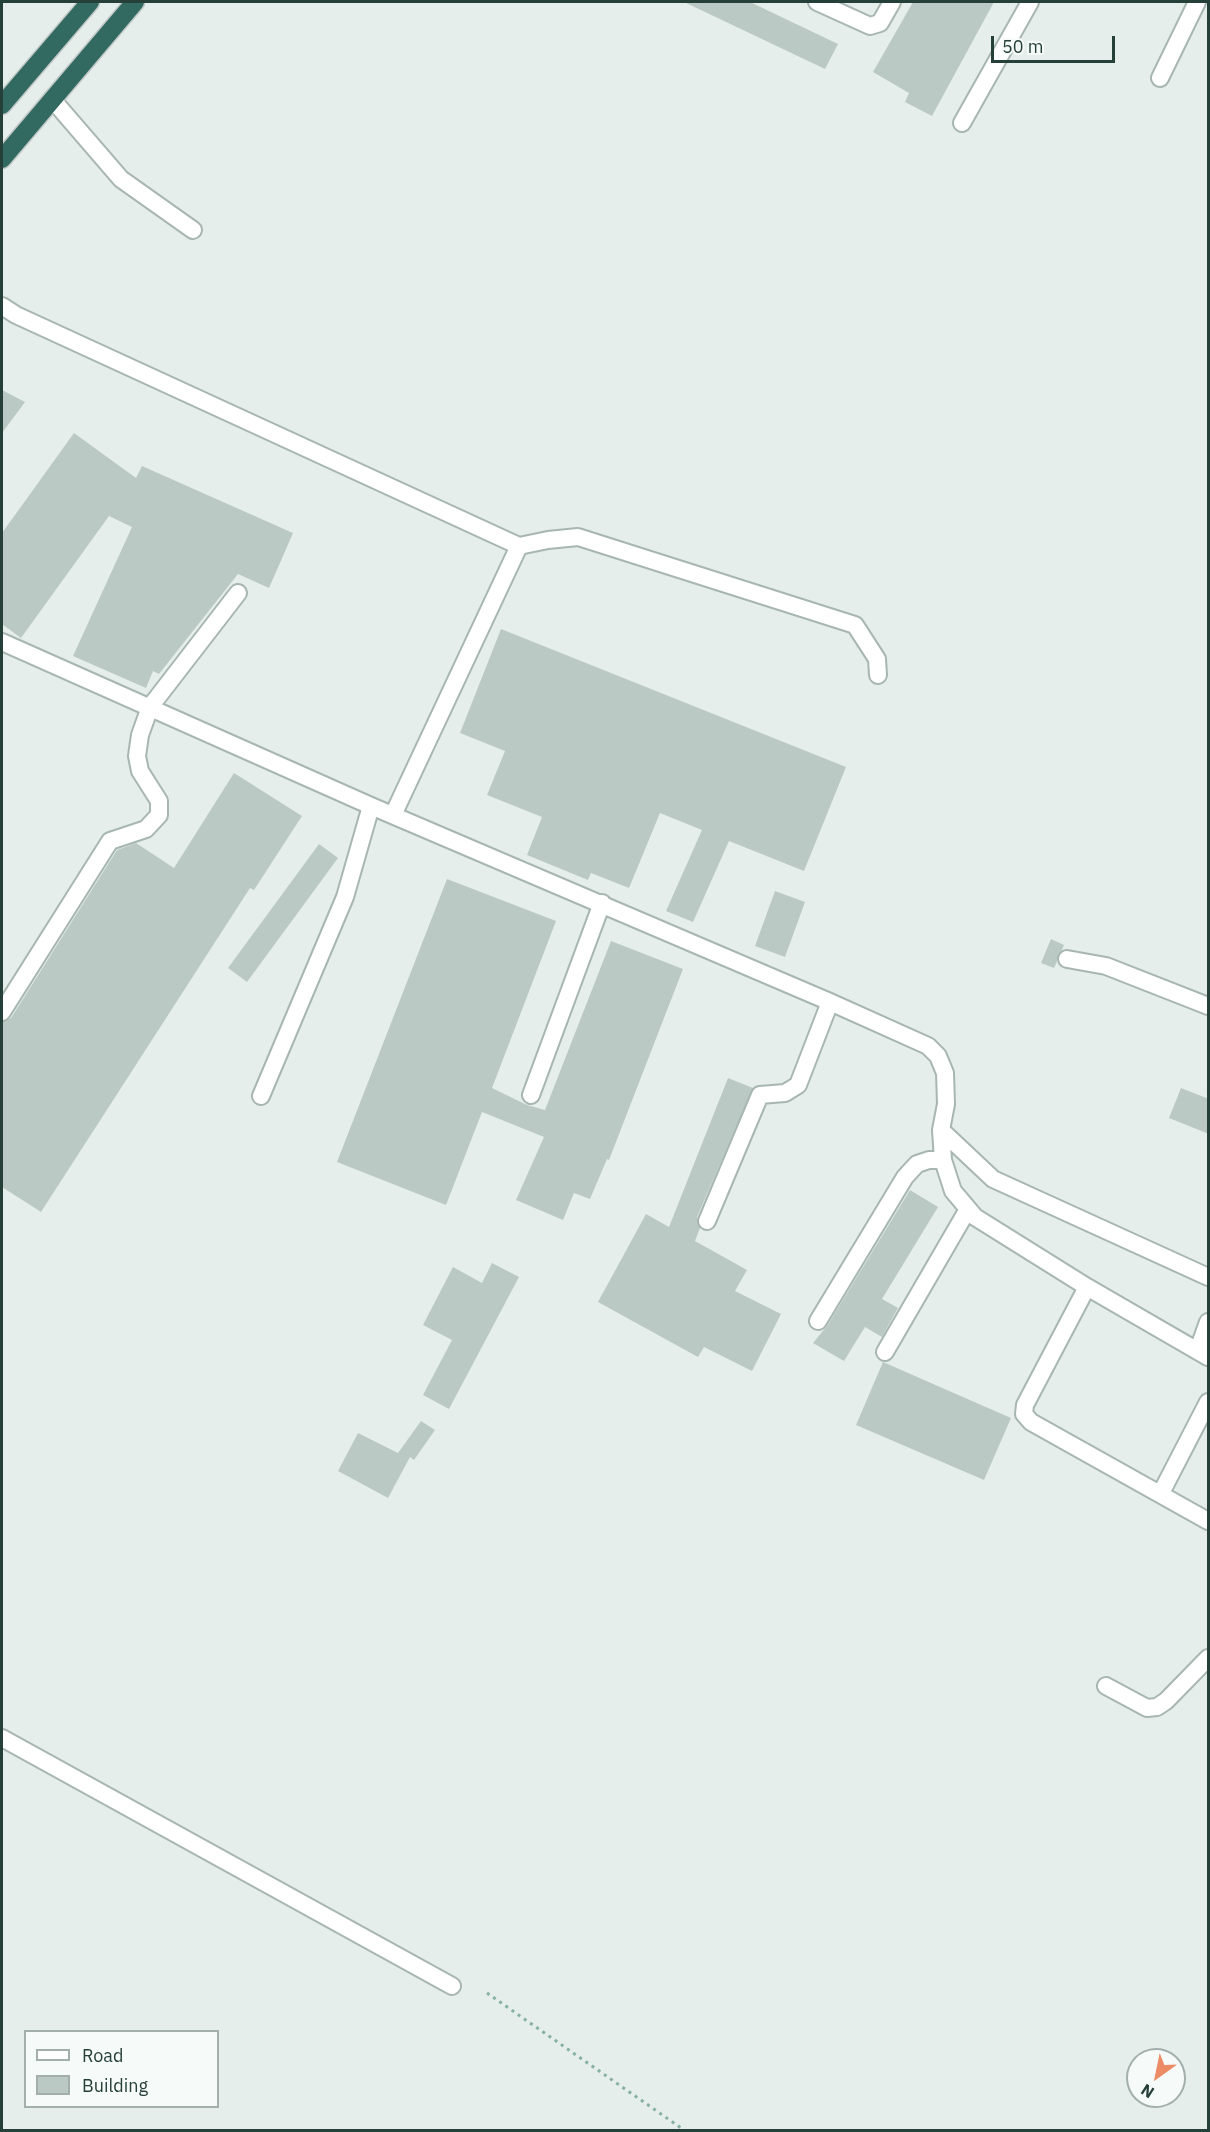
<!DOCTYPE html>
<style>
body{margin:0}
#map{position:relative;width:1210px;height:2132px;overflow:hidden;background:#e5eeea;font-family:"IBM Plex Sans",sans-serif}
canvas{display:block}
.frame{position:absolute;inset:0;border:3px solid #253f39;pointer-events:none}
.legend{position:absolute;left:24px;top:2030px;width:195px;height:78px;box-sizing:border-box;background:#f6faf8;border:2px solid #a2afac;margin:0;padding:8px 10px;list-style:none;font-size:18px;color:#253f39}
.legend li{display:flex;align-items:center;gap:12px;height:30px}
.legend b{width:30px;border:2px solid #a2afac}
.north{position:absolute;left:1126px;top:2048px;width:60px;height:60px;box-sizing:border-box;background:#f6faf8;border:2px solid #a2afac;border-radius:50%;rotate:213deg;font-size:16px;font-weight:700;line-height:24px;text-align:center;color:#253f39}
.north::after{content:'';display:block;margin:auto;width:21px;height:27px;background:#ec8c66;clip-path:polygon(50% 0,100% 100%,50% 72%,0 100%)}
.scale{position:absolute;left:991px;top:36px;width:124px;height:27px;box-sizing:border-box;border:3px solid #253f39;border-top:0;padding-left:8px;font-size:18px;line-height:21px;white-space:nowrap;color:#253f39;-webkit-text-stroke:4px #f6faf8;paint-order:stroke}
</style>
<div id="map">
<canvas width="1210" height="2132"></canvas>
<div class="frame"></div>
<ul class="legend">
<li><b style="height:8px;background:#fff"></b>Road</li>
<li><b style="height:16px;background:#bbc9c4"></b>Building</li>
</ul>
<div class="north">N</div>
<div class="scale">50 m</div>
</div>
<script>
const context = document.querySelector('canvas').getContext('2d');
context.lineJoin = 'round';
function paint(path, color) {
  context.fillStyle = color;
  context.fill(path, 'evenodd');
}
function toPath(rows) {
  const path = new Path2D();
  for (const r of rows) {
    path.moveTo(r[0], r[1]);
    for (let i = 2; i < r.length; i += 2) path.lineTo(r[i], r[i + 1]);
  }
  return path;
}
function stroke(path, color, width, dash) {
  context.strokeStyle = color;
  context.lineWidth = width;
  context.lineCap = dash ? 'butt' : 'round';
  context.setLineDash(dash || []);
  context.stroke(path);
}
const building = toPath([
 [684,2,750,2,838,44,825,69],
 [913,2,994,2,932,116,905,102,909,93,873,72],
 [2,390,25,402,2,433],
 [74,433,136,478,142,466,293,533,269,588,238,574,159,674,153,671,146,688,73,656,132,527,109,516,21,638,2,624,2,533],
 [501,629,846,767,804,871,729,841,693,922,666,911,702,830,660,813,629,888,591,873,588,880,527,855,542,817,487,795,505,751,460,733],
 [234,773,302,816,254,890,250,888,41,1212,2,1187,2,1022,11,1018,117,850,136,843,174,868],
 [319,844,338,858,247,982,228,968],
 [447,879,556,921,492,1088,527,1105,545,1110,611,941,683,969,609,1160,607,1159,590,1199,574,1193,563,1220,516,1200,544,1137,482,1112,446,1205,337,1162],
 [775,891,805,902,785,957,755,946],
 [1051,939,1064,945,1054,968,1041,963],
 [728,1078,753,1088,697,1217,700,1228,695,1241,747,1270,735,1291,781,1314,752,1371,704,1347,698,1357,598,1302,646,1214,669,1227],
 [1181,1088,1209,1099,1209,1134,1169,1118],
 [910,1190,938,1207,882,1299,898,1308,882,1337,865,1327,844,1361,813,1343,827,1326],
 [492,1263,519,1277,449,1409,423,1395,452,1340,423,1325,453,1267,482,1283],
 [883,1362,1011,1418,984,1480,856,1425],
 [421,1421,435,1430,414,1460,410,1457,388,1498,338,1471,358,1433,398,1453]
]);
const path = toPath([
 [487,1993,684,2130]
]);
const minor = toPath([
 [817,2,870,26,880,23,892,2],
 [1160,78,1197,2],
 [52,99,121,179,193,230],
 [962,123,1030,2],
 [2,306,16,315,519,546,548,540,578,537,855,625,877,659,878,675],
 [2,642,371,806,830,1002,928,1046,938,1056,945,1073,946,1104,941,1130,943,1160,953,1191,975,1217,1087,1287,1208,1357],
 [393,815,519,546],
 [1067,959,1106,966,1208,1006],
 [2,1012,110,841,146,829,159,815,159,801,140,771,137,756,140,735,150,707,238,593],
 [531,1095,602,903],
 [261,1096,345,897,371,806],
 [941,1130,993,1179,1208,1277],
 [707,1221,760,1095,785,1093,798,1085,830,1002],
 [1087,1287,1025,1405,1024,1414,1031,1422,1208,1521],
 [818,1321,905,1177,917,1164,929,1160,943,1160],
 [1198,1350,1208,1322],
 [885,1352,968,1209],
 [1161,1493,1208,1402],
 [1106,1686,1147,1708,1157,1707,1166,1701,1208,1658],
 [2,1738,452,1986]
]);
const highway = toPath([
 [2,105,90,2],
 [2,159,135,2]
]);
paint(building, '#bbc9c4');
stroke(minor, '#a8b6b1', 20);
stroke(highway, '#c2c9c8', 21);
stroke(path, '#87b0a5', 3, [3, 4.5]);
stroke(minor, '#fff', 16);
stroke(highway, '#326a61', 18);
</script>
